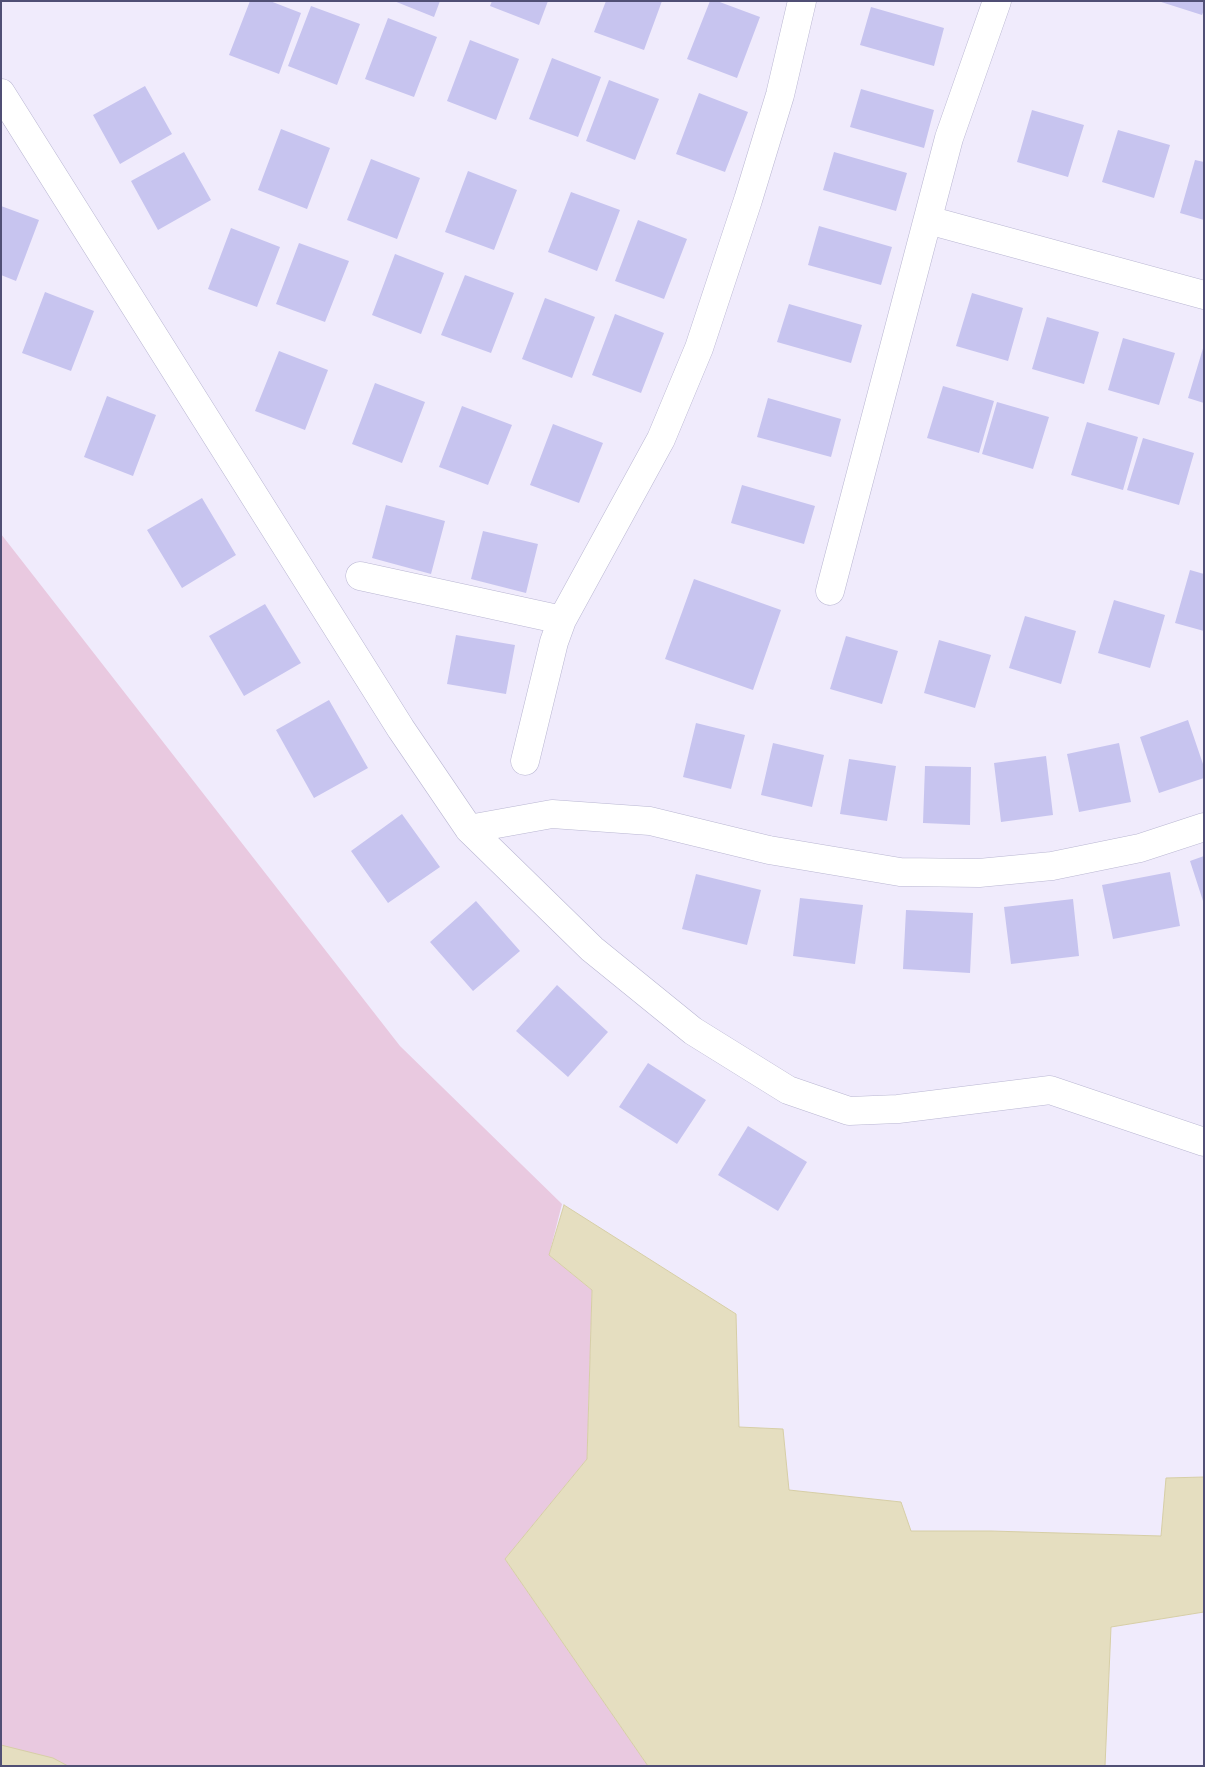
<!DOCTYPE html>
<style>
body{margin:0}
#map{position:relative;width:1205px;height:1767px;overflow:hidden;background:#f0ebfc;font-family:"Fira Sans Condensed",sans-serif}
canvas{display:block}
.frame{position:absolute;inset:0;border:2px solid #504f75;pointer-events:none}
</style>
<div id="map">
<canvas width="1205" height="1767"></canvas>
<div class="frame"></div>
</div>
<script>
const context = document.querySelector('canvas').getContext('2d');
context.lineJoin = 'round';
function paint(path, color) {
  context.fillStyle = color;
  context.fill(path, 'evenodd');
}
function toPath(rows) {
  const path = new Path2D();
  for (const r of rows) {
    path.moveTo(r[0], r[1]);
    for (let i = 2; i < r.length; i += 2) path.lineTo(r[i], r[i + 1]);
  }
  return path;
}
function stroke(path, color, width, dash) {
  context.strokeStyle = color;
  context.lineWidth = width;
  context.lineCap = dash ? 'butt' : 'round';
  context.setLineDash(dash || []);
  context.stroke(path);
}
const green = toPath([
 [1,534,400,1046,562,1204,549,1255,592,1290,587,1459,505,1559,648,1766,1,1766]
]);
const water = toPath([
 [564,1205,736,1314,739,1427,783,1429,789,1490,901,1502,911,1531,991,1531,1161,1536,1166,1478,1204,1477,1204,1612,1111,1627,1105,1766,648,1766,505,1559,587,1459,592,1290,549,1255,564,1205],
 [1,1745,53,1758,68,1766,1,1766,1,1745]
]);
const building = toPath([
 [250,1,270,1,301,13,279,74,229,55],
 [394,1,440,1,434,17],
 [492,1,548,1,539,25,490,6],
 [606,1,662,1,644,50,594,32],
 [710,1,717,1,760,17,737,78,687,59],
 [1158,1,1204,1,1204,10,1202,15],
 [311,6,360,24,337,85,288,66],
 [871,7,944,28,934,66,860,45],
 [388,18,437,37,414,97,365,79],
 [470,40,519,59,496,120,447,101],
 [552,58,601,77,578,137,529,119],
 [609,80,659,99,635,160,586,141],
 [145,86,172,134,120,164,93,115],
 [861,89,934,110,924,148,850,127],
 [699,93,748,112,725,172,676,154],
 [1032,110,1084,125,1068,177,1017,162],
 [281,129,330,148,307,209,258,190],
 [1118,130,1170,145,1154,198,1102,182],
 [184,152,211,200,158,230,131,181],
 [834,152,907,173,896,211,823,190],
 [371,159,420,178,397,239,347,220],
 [1195,160,1204,162,1204,220,1180,213],
 [468,171,517,190,494,250,445,232],
 [571,192,620,210,597,271,548,252],
 [1,206,39,220,16,281,1,275],
 [638,220,687,239,664,299,615,281],
 [819,226,892,247,881,285,808,265],
 [231,228,280,247,257,307,208,289],
 [299,243,349,261,325,322,276,304],
 [395,254,444,273,421,334,372,315],
 [465,275,514,293,491,353,441,335],
 [45,292,94,311,71,371,22,353],
 [972,293,1023,308,1008,361,956,346],
 [545,298,595,317,572,378,522,359],
 [789,304,862,325,851,363,777,342],
 [615,314,664,333,641,393,592,375],
 [1047,317,1099,332,1084,384,1032,369],
 [1123,338,1175,353,1159,405,1108,390],
 [1204,345,1204,403,1188,398],
 [279,351,328,370,305,430,255,411],
 [375,383,425,402,402,463,352,444],
 [943,386,994,401,979,453,927,438],
 [107,396,156,415,133,476,84,457],
 [768,398,841,419,831,457,757,437],
 [997,402,1049,417,1033,469,982,454],
 [462,406,512,425,488,485,439,467],
 [1087,422,1138,437,1123,490,1071,475],
 [553,424,603,443,579,503,530,485],
 [1143,438,1194,453,1179,505,1127,490],
 [742,485,815,506,804,544,731,523],
 [202,498,236,555,182,588,147,530],
 [386,505,445,521,431,574,372,558],
 [483,531,538,544,526,593,471,579],
 [1190,570,1204,574,1204,631,1175,623],
 [694,579,781,610,753,690,665,659],
 [1114,600,1165,615,1150,668,1098,653],
 [265,604,301,663,244,696,209,636],
 [1025,616,1076,631,1061,684,1009,668],
 [456,635,515,645,506,694,447,684],
 [846,636,898,651,882,704,830,689],
 [939,640,991,655,975,708,924,693],
 [329,700,368,768,314,798,276,730],
 [1188,720,1204,767,1204,778,1159,793,1140,737],
 [696,723,745,735,731,789,683,777],
 [773,743,824,755,812,807,761,795],
 [1119,743,1131,802,1079,812,1067,754],
 [1046,756,1053,815,1001,822,994,763],
 [849,759,896,766,887,821,840,814],
 [925,766,971,767,970,825,923,823],
 [402,814,440,867,388,903,351,851],
 [1204,856,1204,901,1203,901,1190,861],
 [1170,872,1180,926,1113,939,1102,885],
 [696,874,761,890,747,945,682,929],
 [800,898,863,905,855,964,793,956],
 [1073,899,1079,956,1011,964,1004,907],
 [476,901,520,951,473,991,430,942],
 [906,910,973,913,970,973,903,969],
 [557,985,608,1032,568,1077,516,1031],
 [648,1063,706,1100,677,1144,619,1107],
 [748,1126,807,1162,778,1211,718,1175]
]);
const minor = toPath([
 [1,93,401,729,469,829,592,949,693,1031,788,1090,849,1111,898,1109,1050,1090,1204,1142],
 [928,220,1204,295],
 [360,576,562,620],
 [830,591,949,138,997,1],
 [525,761,554,642,562,620,661,439,699,348,748,200,780,95,802,1],
 [469,829,552,814,650,821,769,850,900,872,979,873,1052,866,1140,848,1204,827]
]);
paint(green, '#e9c9e0');
paint(water, '#e5dec0');
stroke(water, '#d6cea6', 1);
paint(building, '#c7c4ef');
stroke(minor, '#b9b6d2', 29);
stroke(minor, '#fff', 28);
</script>
